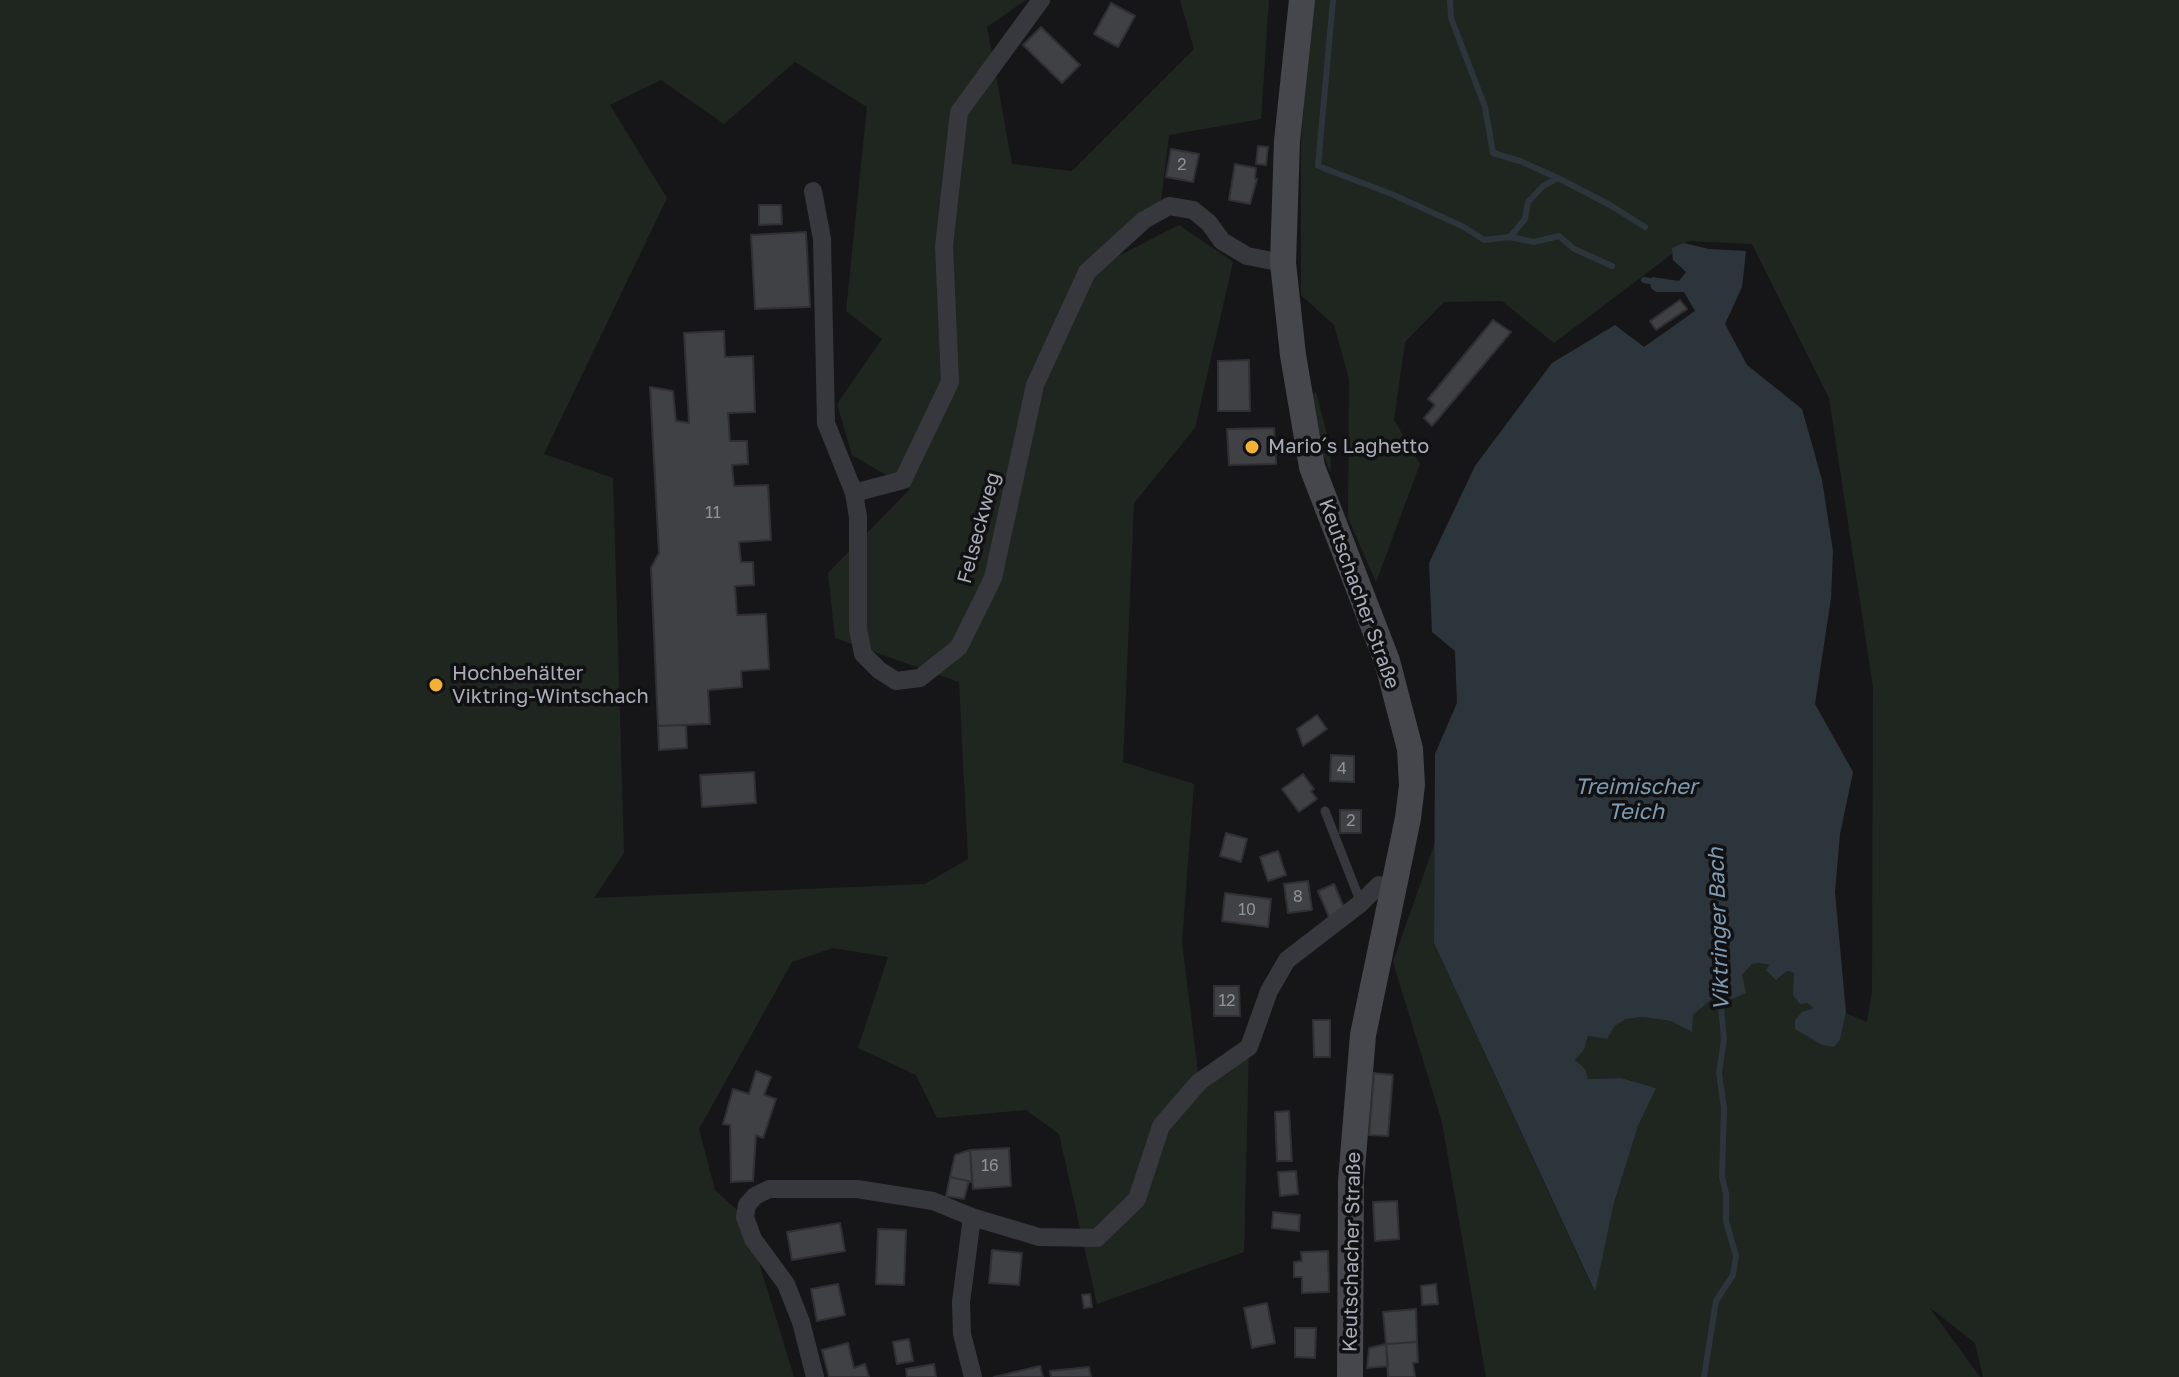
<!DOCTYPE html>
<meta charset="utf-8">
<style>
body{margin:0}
canvas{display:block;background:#161618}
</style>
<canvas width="2179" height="1377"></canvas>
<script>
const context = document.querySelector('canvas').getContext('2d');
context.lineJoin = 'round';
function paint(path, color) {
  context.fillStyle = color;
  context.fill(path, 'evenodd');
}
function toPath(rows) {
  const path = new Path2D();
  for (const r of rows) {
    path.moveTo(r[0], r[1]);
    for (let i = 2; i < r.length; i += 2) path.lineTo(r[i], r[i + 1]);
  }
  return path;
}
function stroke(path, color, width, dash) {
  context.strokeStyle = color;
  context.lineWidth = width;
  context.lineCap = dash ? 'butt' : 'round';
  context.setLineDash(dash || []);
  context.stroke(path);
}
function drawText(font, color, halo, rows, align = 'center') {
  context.font = font + ' "Golos Text",sans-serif';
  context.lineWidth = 7;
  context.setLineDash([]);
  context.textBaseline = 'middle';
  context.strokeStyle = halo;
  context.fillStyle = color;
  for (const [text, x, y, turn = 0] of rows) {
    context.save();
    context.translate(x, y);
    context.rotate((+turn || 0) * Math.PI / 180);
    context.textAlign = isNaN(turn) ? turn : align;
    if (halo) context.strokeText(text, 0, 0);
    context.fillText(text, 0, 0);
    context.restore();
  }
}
const green = toPath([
 [0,0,1026,0,987,27,1012,164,1072,171,1194,49,1180,0,1269,0,1261,119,1169,135,1161,201,1089,271,1179,225,1233,262,1195,428,1134,503,1123,762,1194,784,1182,942,1199,1081,1249,1047,1244,1252,1097,1304,1059,1134,1026,1110,937,1118,916,1075,858,1048,888,957,833,948,792,962,699,1129,715,1190,745,1217,794,1377,0,1377],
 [795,62,867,107,846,311,882,339,837,404,852,455,910,489,828,573,835,638,959,682,968,859,925,884,594,898,624,853,613,478,544,454,667,198,610,105,661,80,724,124],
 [1312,0,2179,0,2179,1377,1983,1377,1975,1343,1929,1307,1980,1377,1486,1377,1442,1122,1393,962,1435,842,1434,943,1594,1291,1614,1203,1638,1126,1655,1088,1621,1078,1588,1079,1575,1060,1584,1050,1588,1036,1607,1039,1615,1026,1626,1019,1643,1017,1671,1021,1693,1015,1752,964,1759,963,1794,973,1807,1003,1815,1008,1840,1040,1846,1013,1867,1022,1872,992,1873,687,1829,398,1752,244,1689,241,1554,343,1502,301,1444,302,1405,342,1394,420,1420,464,1376,582,1348,518,1349,379,1334,325,1301,295,1301,144],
 [1316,392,1330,445,1331,473,1324,457,1314,409,1313,394]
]);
const water = toPath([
 [1684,243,1709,249,1746,251,1742,287,1725,324,1747,365,1802,409,1822,480,1833,551,1831,598,1815,704,1853,772,1840,834,1835,892,1846,1013,1840,1040,1834,1047,1822,1045,1795,1029,1795,1020,1802,1012,1814,1008,1807,1003,1800,1004,1793,995,1794,973,1787,971,1776,980,1766,970,1769,965,1759,963,1752,964,1742,975,1746,993,1720,1004,1713,998,1693,1015,1692,1032,1671,1021,1643,1017,1626,1019,1615,1026,1607,1039,1588,1036,1584,1050,1575,1060,1585,1069,1588,1079,1621,1078,1656,1088,1638,1126,1614,1203,1595,1292,1434,943,1435,754,1457,703,1455,651,1432,632,1429,563,1475,466,1552,363,1615,325,1644,347,1695,311,1684,292,1656,292,1651,288,1650,281,1652,277,1679,281,1686,272,1673,260,1672,248]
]);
const stream = toPath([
 [1333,0,1318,166,1394,195,1464,227,1484,240,1510,237,1534,242,1559,236,1574,249,1612,266],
 [1450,0,1451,18,1485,107,1493,153,1520,161,1558,178,1610,205,1645,227],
 [1510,237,1525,219,1528,202,1543,186,1558,178],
 [1644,280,1656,282],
 [1704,1377,1716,1301,1733,1275,1736,1256,1726,1221,1726,1194,1722,1176,1724,1108,1719,1073,1724,1039,1720,997]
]);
const building = toPath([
 [1111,3,1135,16,1118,47,1094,34,1111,3],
 [1041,27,1080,65,1062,83,1023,45,1041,27],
 [1258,146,1268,147,1266,165,1256,164,1258,146],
 [1171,149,1199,154,1193,182,1166,177,1171,149],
 [1235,164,1256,168,1255,179,1257,179,1250,204,1229,200,1235,164],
 [759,205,781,205,782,224,759,225,759,205],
 [806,232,810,307,755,309,751,235,806,232],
 [1680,300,1687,309,1656,330,1650,321,1680,300],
 [1493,320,1511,332,1432,426,1424,418,1435,405,1428,399,1493,320],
 [724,331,725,357,753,356,755,412,728,413,730,441,747,441,748,464,732,465,734,486,768,485,771,540,739,542,741,562,753,562,754,585,735,586,737,615,766,614,769,669,741,671,742,687,708,690,710,724,658,726,651,568,659,553,650,387,673,391,676,421,689,423,684,333,724,331],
 [1249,360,1250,411,1218,411,1218,361,1249,360],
 [1274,428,1276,464,1229,465,1227,429,1274,428],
 [433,676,442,678,440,694,430,692,433,676],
 [1317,715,1327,729,1303,746,1297,729,1317,715],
 [686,725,687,748,659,750,658,726,686,725],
 [1331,755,1354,756,1354,782,1330,781,1331,755],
 [754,772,756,803,702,807,700,775,754,772],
 [1303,774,1314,789,1311,791,1317,799,1299,812,1282,789,1303,774],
 [1340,810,1361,810,1361,833,1340,833,1340,810],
 [1226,833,1247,839,1241,862,1220,856,1226,833],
 [1278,851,1286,875,1268,881,1260,857,1278,851],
 [1308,881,1312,910,1288,913,1284,884,1308,881],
 [1334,884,1345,910,1329,917,1318,891,1334,884],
 [1225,893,1271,899,1268,927,1222,921,1225,893],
 [1214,986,1239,986,1240,1016,1214,1016,1214,986],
 [1313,1020,1330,1020,1330,1057,1314,1057,1313,1020],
 [756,1071,771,1077,764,1095,776,1099,763,1138,756,1135,753,1181,731,1182,730,1125,723,1124,733,1089,749,1094,756,1071],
 [1374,1073,1393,1075,1388,1136,1369,1135,1374,1073],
 [1289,1111,1292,1161,1277,1161,1275,1112,1289,1111],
 [1009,1148,1011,1186,973,1189,970,1150,1009,1148],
 [970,1150,972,1182,950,1177,955,1155,970,1150],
 [1296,1171,1298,1194,1280,1196,1278,1172,1296,1171],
 [950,1177,969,1181,964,1199,946,1196,950,1177],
 [1397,1201,1399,1239,1375,1241,1373,1202,1397,1201],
 [1273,1212,1300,1215,1299,1231,1272,1228,1273,1212],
 [840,1223,845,1251,792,1260,787,1232,840,1223],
 [878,1229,906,1230,904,1285,876,1284,878,1229],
 [992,1250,1022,1253,1019,1285,989,1283,992,1250],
 [1328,1251,1329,1292,1302,1293,1302,1277,1294,1277,1294,1262,1302,1261,1301,1252,1328,1251],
 [838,1284,845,1315,817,1321,811,1289,838,1284],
 [1436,1284,1438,1304,1422,1305,1421,1286,1436,1284],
 [1090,1294,1092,1307,1084,1308,1082,1295,1090,1294],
 [1267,1303,1275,1343,1252,1348,1244,1308,1267,1303],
 [1416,1309,1417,1342,1386,1344,1383,1312,1416,1309],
 [1295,1328,1316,1328,1315,1358,1295,1357,1295,1328],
 [909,1339,913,1361,897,1364,893,1342,909,1339],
 [1417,1342,1418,1362,1413,1363,1415,1377,1388,1377,1386,1344,1417,1342],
 [848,1343,854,1368,865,1364,869,1377,829,1377,822,1350,848,1343],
 [1386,1344,1388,1366,1367,1368,1369,1348,1386,1344],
 [934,1364,936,1377,907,1377,906,1369,934,1364],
 [1040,1366,1043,1377,994,1377,1040,1366],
 [1089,1367,1091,1377,1051,1377,1050,1371,1089,1367]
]);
const service = toPath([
 [1325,811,1361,903]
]);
const minor = toPath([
 [813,191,822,239,826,423,854,493,858,517,858,629,863,654,879,670,896,681,920,678,959,647,993,578,1035,385,1087,272,1144,220,1169,206,1193,210,1209,223,1222,241,1247,256,1283,263],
 [854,493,903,480,950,382,944,246,959,112,1041,0],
 [972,1217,961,1302,962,1334,973,1377],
 [815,1377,801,1322,786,1284,753,1239,745,1217,747,1205,755,1196,769,1189,857,1189,933,1201,972,1217,1039,1237,1097,1238,1137,1199,1161,1126,1199,1082,1249,1047,1269,991,1287,960,1361,903,1379,885,1391,890]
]);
const secondary = toPath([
 [1302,0,1287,141,1283,263,1293,355,1312,467,1387,661,1410,749,1412,785,1408,818,1363,1035,1351,1181,1350,1377]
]);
const markers = [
 [1252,447,8,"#f2b134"],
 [436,685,8,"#f2b134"]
];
const numberNames = [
 ["2",1182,165],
 ["11",713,513],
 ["4",1342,769],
 ["2",1351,821],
 ["8",1298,897],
 ["10",1247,910],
 ["12",1227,1001],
 ["16",990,1166]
];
const poiNames = [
 ["Mario´s Laghetto",1268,447],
 ["Hochbehälter",452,674],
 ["Viktring-Wintschach",452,697]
];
const streetNames = [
 ["Felseckweg",979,528,-75],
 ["Keutschacher Straße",1359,594,70],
 ["Keutschacher Straße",1352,1252,-89]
];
const waterNames = [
 ["Treimischer",1636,787],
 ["Teich",1636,812],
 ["Viktringer Bach",1719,929,-92]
];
paint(green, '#1e261f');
paint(water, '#2c353c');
stroke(stream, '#2c353c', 6);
paint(building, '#404145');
stroke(building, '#303034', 2);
stroke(service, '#37383d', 9);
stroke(minor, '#37383d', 18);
stroke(secondary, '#45474d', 26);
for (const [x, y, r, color] of markers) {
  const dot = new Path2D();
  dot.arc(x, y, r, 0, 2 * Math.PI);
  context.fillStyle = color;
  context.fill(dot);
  stroke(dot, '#111113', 3);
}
drawText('16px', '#8e929b', null, numberNames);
drawText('20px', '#a8adb8', '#111113', poiNames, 'left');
drawText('20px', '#a8adb8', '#111113', streetNames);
drawText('italic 22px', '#7f9bb3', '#111113', waterNames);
</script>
